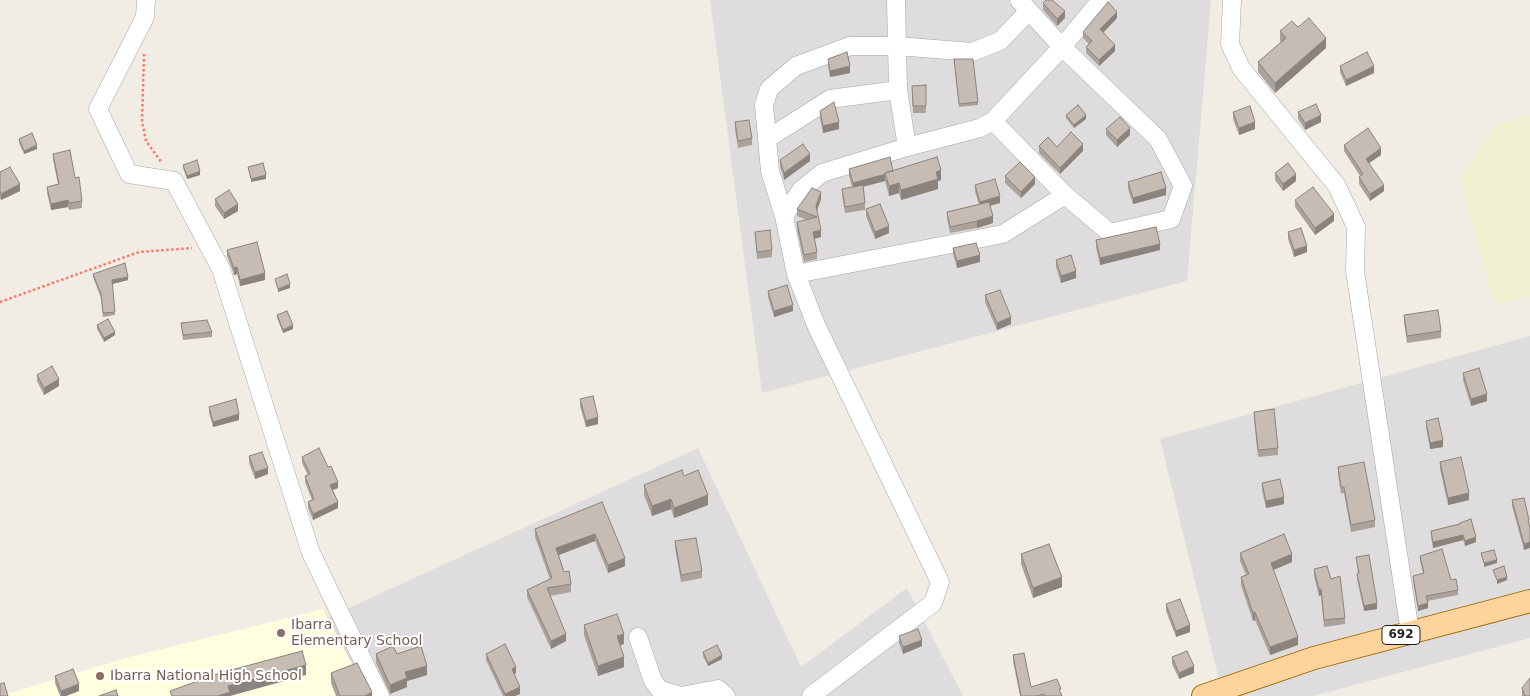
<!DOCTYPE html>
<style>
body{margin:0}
canvas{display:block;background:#f1ede5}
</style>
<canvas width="1530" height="696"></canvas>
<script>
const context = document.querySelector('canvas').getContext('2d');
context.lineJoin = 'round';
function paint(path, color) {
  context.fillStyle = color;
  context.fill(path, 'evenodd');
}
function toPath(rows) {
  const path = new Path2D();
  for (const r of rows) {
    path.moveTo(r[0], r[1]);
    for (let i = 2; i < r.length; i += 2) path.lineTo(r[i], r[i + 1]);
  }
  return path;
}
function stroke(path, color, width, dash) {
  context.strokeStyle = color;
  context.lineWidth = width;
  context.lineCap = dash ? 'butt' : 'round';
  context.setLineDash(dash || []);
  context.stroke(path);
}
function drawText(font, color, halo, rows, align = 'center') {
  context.font = font + ' "DejaVu Sans",sans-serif';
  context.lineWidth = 4;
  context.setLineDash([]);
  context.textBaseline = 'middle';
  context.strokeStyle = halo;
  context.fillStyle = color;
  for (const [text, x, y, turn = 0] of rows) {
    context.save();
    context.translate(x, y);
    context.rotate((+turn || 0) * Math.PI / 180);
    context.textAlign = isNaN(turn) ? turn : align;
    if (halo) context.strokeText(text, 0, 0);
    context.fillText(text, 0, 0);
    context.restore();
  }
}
const residential = toPath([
 [710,0,1211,0,1187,281,762,393],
 [1530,336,1530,638,1313,696,1223,696,1160,439],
 [698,448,801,667,907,588,963,696,314,696,301,630]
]);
const education = toPath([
 [323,609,369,696,0,696,130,657]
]);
const farmland = toPath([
 [1530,115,1530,297,1494,304,1460,178,1495,125]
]);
const path = toPath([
 [144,54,142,121,146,141,162,163],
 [0,302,139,252,192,248]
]);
const minor = toPath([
 [146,0,145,17,98,109,129,174,174,181,221,269,311,553,380,696],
 [896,0,898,90,907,147],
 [1232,0,1230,44,1241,68,1337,186,1356,227,1355,271,1410,632],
 [993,121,1065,195],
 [767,139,830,99,898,90],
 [784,216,770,171,764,105,769,89,796,66,850,46,897,46,972,52,1000,41,1029,11],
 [796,274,1003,234,1065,195,1110,233,1171,219,1183,186,1158,139,1062,47,1019,0],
 [638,637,653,681,660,690,681,696,718,689,726,696],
 [811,696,933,603,940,582,816,325,796,274,784,216,801,190,822,173,907,147,980,128,993,121,1062,47,1101,0]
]);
const major = toPath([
 [1203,696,1314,658,1530,601]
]);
const wall = toPath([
 [1043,3,1065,18,1057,26,1043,10],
 [1117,18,1103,33,1115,51,1099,66,1086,53,1086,47,1089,44,1083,38,1083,32],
 [1298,27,1326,48,1275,93,1258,72,1258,62,1281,42,1280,41,1280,31],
 [828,59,850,73,830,77,828,66],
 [954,59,978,102,978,105,959,107],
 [1340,66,1374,73,1346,86,1340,72],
 [926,85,926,113,913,113,912,86],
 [820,111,839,129,823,133,820,118],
 [1233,112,1255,129,1239,135,1233,119],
 [1298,112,1321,122,1305,130,1298,119],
 [1066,115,1086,119,1074,128,1066,118],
 [735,122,752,138,752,145,738,148,735,129],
 [1106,129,1130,135,1117,147,1106,135],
 [19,139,37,149,24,154,19,143],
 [1344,145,1381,155,1369,163,1384,191,1370,201,1359,184,1359,177,1360,176,1344,151],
 [1039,146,1057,147,1083,151,1060,174,1039,153],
 [53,154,75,178,82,201,82,208,69,210,68,207,51,210,47,193,47,187,58,184,53,160],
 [780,160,810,161,784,180,780,166],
 [183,165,200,175,187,179,183,168],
 [849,169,893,171,941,180,938,181,938,189,901,200,899,193,889,196,885,181,863,187,865,203,865,210,845,213,842,195,842,189,852,187,849,176],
 [0,172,20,191,1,200,0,198],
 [1275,173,1296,181,1283,191,1275,180],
 [1005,176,1035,184,1021,198,1005,183],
 [1128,182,1166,195,1133,204,1128,189],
 [975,185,1000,203,990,206,993,223,977,228,950,233,947,218,947,212,979,205,975,191],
 [215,199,238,211,224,219,215,206],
 [821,199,817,210,821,237,814,239,817,252,817,259,804,262,797,229,797,222,807,220,797,216,797,209],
 [1295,200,1334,221,1315,235,1295,207],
 [866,209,889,233,875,239,866,216],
 [755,232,772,250,772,257,757,259],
 [1288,232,1307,252,1294,257,1288,239],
 [1096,240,1160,250,1100,265,1096,247],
 [953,248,980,262,957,268,953,254],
 [227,250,265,280,240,286,237,274,234,275,227,256],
 [1056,260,1076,278,1061,283,1056,267],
 [93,274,128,280,112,284,115,315,103,317,101,298,93,277],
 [768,291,793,311,774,317,768,297],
 [985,295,1011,324,997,330,985,302],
 [277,315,293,329,283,333,277,318],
 [1404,315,1441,331,1441,338,1407,343,1404,322],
 [181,323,212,332,212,337,183,340],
 [97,325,115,335,104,342,97,329],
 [1463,373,1487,401,1471,406,1463,380],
 [37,375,59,386,44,395,37,381],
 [580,399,598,424,586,427,580,406],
 [209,407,239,420,213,427,209,413],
 [1254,412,1278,448,1278,455,1258,457,1254,419],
 [1426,421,1443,447,1430,449,1426,427],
 [249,456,268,474,255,479,249,463],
 [302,457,338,488,332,490,338,508,313,520,308,508,308,502,312,500,305,482,305,476,308,475,302,463],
 [1440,462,1469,500,1448,505,1440,469],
 [1338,467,1375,520,1375,527,1351,532,1344,493,1341,494,1338,474],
 [684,476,708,505,674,518,671,509,652,516,644,495,644,485],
 [1262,483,1284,504,1266,508,1262,490],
 [1524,498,1524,550,1512,506,1512,500],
 [602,502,625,566,608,573,595,541,559,555,564,572,571,584,571,592,550,596,566,641,551,649,527,597,527,590,550,579,535,537,535,529],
 [1460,524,1476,542,1465,546,1463,540,1433,548,1431,537,1431,531],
 [675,541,702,571,702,578,681,582,675,548],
 [1240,553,1292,562,1273,570,1298,645,1270,655,1255,620,1253,621,1241,585,1241,577,1246,575,1240,561],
 [1021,554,1062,587,1033,598,1021,564],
 [1420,556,1451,580,1458,590,1458,595,1427,601,1428,608,1418,611,1413,581,1413,576,1423,573,1420,561],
 [1356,557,1377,609,1364,611,1357,579,1358,573],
 [1314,569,1331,579,1345,618,1345,624,1324,627,1321,595,1319,596,1314,576],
 [1166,604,1190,632,1176,637,1166,611],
 [584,625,624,644,620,645,624,667,598,676,584,635],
 [899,636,922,646,903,654,899,643],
 [703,652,722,659,708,666,703,656],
 [376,654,397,654,427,675,407,681,407,687,390,694,376,663],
 [486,654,516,673,514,674,520,694,515,696,503,696,486,660],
 [1013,655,1031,687,1061,693,1062,696,1020,696,1013,661],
 [1172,657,1194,673,1179,679,1172,664],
 [331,673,372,696,336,696,331,683],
 [55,676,79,691,66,696,60,696,55,683],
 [1522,688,1530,696,1522,696]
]);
const shadedWall = toPath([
 [1065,11,1065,18,1057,26,1057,19],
 [1117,12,1117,18,1100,36,1100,29],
 [1326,38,1326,48,1275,93,1275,83],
 [1115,45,1115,51,1099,66,1099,60],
 [850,66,850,73,830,77,830,71],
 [1374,66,1374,73,1346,86,1346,80],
 [1086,115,1086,119,1074,128,1074,125],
 [1321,115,1321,122,1305,130,1305,123],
 [839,122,839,129,823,133,823,126],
 [1255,122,1255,129,1239,135,1239,128],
 [1130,128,1130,135,1117,147,1117,140],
 [1083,144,1083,151,1060,174,1060,168],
 [37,145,37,149,24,154,24,151],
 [1381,148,1381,155,1366,165,1366,159],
 [810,154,810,161,784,180,784,173],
 [941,170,941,180,938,181,938,189,901,200,901,190,936,172],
 [200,171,200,175,187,179,187,176],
 [885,174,885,181,853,189,853,183],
 [1296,174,1296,181,1283,191,1283,184],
 [266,175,266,179,251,182,251,179],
 [1035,177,1035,184,1021,198,1021,192],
 [899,183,899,193,889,196,889,186],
 [20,184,20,191,1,200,1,194],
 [1384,185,1384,191,1370,201,1370,194],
 [1166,188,1166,195,1133,204,1133,198],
 [821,192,821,199,816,213,816,206],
 [1000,196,1000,203,980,208,980,202],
 [68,200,68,207,51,210,51,204],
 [238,204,238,211,224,219,224,213],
 [1334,214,1334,221,1315,235,1315,228],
 [993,216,993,223,977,228,977,221],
 [889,226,889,233,875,239,875,232],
 [821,230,821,237,813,239,813,232],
 [1160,244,1160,250,1100,265,1100,258],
 [1307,246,1307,252,1294,257,1294,250],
 [980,255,980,262,957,268,957,261],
 [237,267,237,274,234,275,234,268],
 [1076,271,1076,278,1061,283,1061,276],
 [265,273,265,280,240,286,240,280],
 [128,277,128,280,112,284,112,280],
 [290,284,290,288,278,292,278,289],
 [793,305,793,311,774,317,774,311],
 [1011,317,1011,324,997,330,997,323],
 [293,325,293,329,283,333,283,330],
 [115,332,115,335,104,342,104,338],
 [59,379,59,386,44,395,44,388],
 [1487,394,1487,401,1471,406,1471,399],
 [239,414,239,420,213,427,213,422],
 [598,417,598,424,586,427,586,421],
 [1443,440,1443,447,1430,449,1430,443],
 [268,468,268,474,255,479,255,472],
 [338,482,338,488,330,491,330,485],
 [1469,493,1469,500,1448,505,1448,498],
 [708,495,708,505,674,518,674,508],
 [1284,497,1284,504,1266,508,1266,501],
 [671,499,671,509,652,516,652,506],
 [338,502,338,508,313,520,313,514],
 [595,534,595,541,556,556,556,548],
 [1463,535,1463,540,1433,548,1433,542],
 [1476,537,1476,542,1465,546,1465,541],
 [1530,542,1530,548,1524,550,1524,544],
 [1292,554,1292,562,1271,571,1271,563],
 [625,558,625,566,608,573,608,565],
 [1497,560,1497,563,1484,567,1484,563],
 [1062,577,1062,587,1033,598,1033,588],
 [1507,577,1507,580,1497,584,1497,580],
 [1319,589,1321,589,1321,595,1319,596],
 [1377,603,1377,609,1364,611,1364,606],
 [1428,603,1428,608,1418,611,1418,606],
 [1255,612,1255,620,1253,621,1253,613],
 [1190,625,1190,632,1176,637,1176,631],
 [566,634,566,641,551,649,551,641],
 [624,634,624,644,617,646,617,636],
 [1298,637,1298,645,1270,655,1270,647],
 [922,640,922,646,903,654,903,647],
 [722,655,722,659,708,666,708,663],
 [624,657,624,667,598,676,598,666],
 [306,665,306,675,230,696,218,696,228,686],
 [427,666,427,675,407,681,407,687,390,694,390,685,405,672],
 [1194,666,1194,673,1179,679,1179,673],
 [516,667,516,673,512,675,512,669],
 [79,684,79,691,66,696,61,696,61,691],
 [520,687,520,694,515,696,505,696,505,694],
 [372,692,372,696,365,696]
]);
const building = toPath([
 [1046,0,1052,0,1065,11,1057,19,1043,3,1046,0],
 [1108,2,1117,12,1100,29,1115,45,1099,60,1086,47,1092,41,1083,32,1108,2],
 [1309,18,1326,38,1275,83,1258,62,1286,38,1280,31,1292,21,1298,27,1309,18],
 [847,52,850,66,830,71,828,59,847,52],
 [1367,52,1374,66,1346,80,1340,66,1367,52],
 [954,59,973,59,978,102,959,104,954,59],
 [926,85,926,106,913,106,912,86,926,85],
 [834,102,839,122,823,126,820,111,834,102],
 [1316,104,1321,115,1305,123,1298,112,1316,104],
 [1078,105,1086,115,1074,125,1066,115,1078,105],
 [1250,106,1255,122,1239,128,1233,112,1250,106],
 [1120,117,1130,128,1117,140,1106,129,1120,117],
 [749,120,752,138,738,141,735,122,749,120],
 [1368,128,1381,148,1366,159,1384,185,1370,194,1359,177,1363,174,1344,145,1368,128],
 [1071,132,1083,144,1060,168,1039,146,1048,137,1057,147,1071,132],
 [32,133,37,145,24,151,19,139,32,133],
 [803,144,810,154,784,173,780,160,803,144],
 [70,150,75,178,79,177,82,201,69,203,68,200,51,204,47,187,59,184,53,154,70,150],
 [890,157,893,171,885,173,886,174,853,183,849,169,890,157],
 [937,157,941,170,936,172,938,179,901,190,899,183,889,186,885,173,937,157],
 [197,160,200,171,187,176,183,165,197,160],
 [1020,162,1035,177,1021,192,1005,176,1020,162],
 [263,163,266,175,251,179,248,167,263,163],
 [1288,163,1296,174,1283,184,1275,173,1288,163],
 [10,167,20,184,1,194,0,191,0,172,10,167],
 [1161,172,1166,188,1133,198,1128,182,1161,172],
 [995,179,1000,196,980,202,975,185,995,179],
 [863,185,865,203,845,207,842,189,863,185],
 [1313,187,1334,214,1315,228,1295,200,1313,187],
 [812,188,821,192,816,206,821,230,813,232,817,252,804,255,797,222,817,217,797,209,812,188],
 [229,190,238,204,224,213,215,199,229,190],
 [989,202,993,216,977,221,950,227,947,212,989,202],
 [880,204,889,226,875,232,866,209,880,204],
 [1156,227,1160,244,1100,258,1096,240,1156,227],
 [1301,228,1307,246,1294,250,1288,232,1301,228],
 [770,230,772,250,757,252,755,232,770,230],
 [257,242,265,273,240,280,237,267,234,268,227,250,257,242],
 [976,243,980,255,957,261,953,248,976,243],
 [1071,255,1076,271,1061,276,1056,260,1071,255],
 [125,263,128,277,112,280,115,312,103,313,101,294,93,274,125,263],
 [287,274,290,284,278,289,275,279,287,274],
 [787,285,793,305,774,311,768,291,787,285],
 [1000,290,1011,317,997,323,985,295,1000,290],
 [1438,310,1441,331,1407,336,1404,315,1438,310],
 [287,311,293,325,283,330,277,315,287,311],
 [108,319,115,332,104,338,97,325,108,319],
 [207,320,212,332,183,335,181,323,207,320],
 [52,366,59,379,44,388,37,375,52,366],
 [1479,368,1487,394,1471,399,1463,373,1479,368],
 [593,396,598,417,586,421,580,399,593,396],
 [236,399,239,414,213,422,209,407,236,399],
 [1274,409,1278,448,1258,450,1254,412,1274,409],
 [1438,418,1443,440,1430,443,1426,421,1438,418],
 [319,448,328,467,331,466,338,482,330,485,338,502,313,514,308,502,314,499,305,476,310,474,302,457,319,448],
 [262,452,268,468,255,472,249,456,262,452],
 [1461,457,1469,493,1448,498,1440,462,1461,457],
 [1364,462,1375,520,1351,525,1344,487,1341,487,1338,467,1364,462],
 [682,470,684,476,698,470,708,495,674,508,671,499,652,506,644,485,682,470],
 [1280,479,1284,497,1266,501,1262,483,1280,479],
 [1524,498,1529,520,1528,520,1530,528,1530,542,1524,544,1512,500,1524,498],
 [602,502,625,558,608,565,595,534,556,548,564,572,569,571,571,584,547,588,566,634,551,641,527,590,552,578,535,529,602,502],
 [1471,519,1476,537,1465,541,1463,535,1433,542,1431,531,1460,524,1460,523,1471,519],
 [1284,534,1292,554,1271,563,1298,637,1270,647,1255,612,1253,613,1241,577,1249,574,1240,553,1284,534],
 [696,538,702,571,681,575,675,541,696,538],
 [1049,544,1062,577,1033,588,1021,554,1049,544],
 [1442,549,1451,580,1456,579,1458,590,1426,596,1428,603,1418,606,1413,576,1424,573,1420,556,1442,549],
 [1494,550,1497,560,1484,563,1481,553,1494,550],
 [1369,555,1377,603,1364,606,1357,574,1359,573,1356,557,1369,555],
 [1327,566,1331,579,1340,576,1345,618,1324,620,1321,589,1319,589,1314,569,1327,566],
 [1504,566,1507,577,1497,580,1493,570,1504,566],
 [1180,599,1190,625,1176,631,1166,604,1180,599],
 [617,614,624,634,617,636,624,657,598,666,584,625,617,614],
 [918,629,922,640,903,647,899,636,918,629],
 [505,644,516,667,512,669,520,687,505,694,486,654,505,644],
 [717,645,722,655,708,663,703,652,717,645],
 [393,646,397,654,421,646,427,666,405,672,407,678,390,685,376,654,393,646],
 [302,651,306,665,228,686,230,692,218,696,172,696,170,691,220,673,302,651],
 [1187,651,1194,666,1179,673,1172,657,1187,651],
 [1024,653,1031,687,1057,679,1061,689,1059,689,1062,696,1045,696,1044,694,1038,696,1021,696,1013,655,1024,653],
 [357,663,372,692,365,696,340,696,331,673,357,663],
 [73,669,79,684,61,691,55,676,73,669],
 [1530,678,1530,696,1525,696,1522,688,1530,678],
 [4,683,8,696,0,696,0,684,4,683],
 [116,690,118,696,99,696,116,690]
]);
const markers = [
 [281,633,5,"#8d6e63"],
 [100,676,5,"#8d6e63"]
];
const shields = [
 [1401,635,38]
];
const shieldNames = [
 ["692",1401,635]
];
const educationNames = [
 ["Ibarra",291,625],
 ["Elementary School",291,641],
 ["Ibarra National High School",110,676]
];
paint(residential, '#dedcdc');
paint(education, '#ffffe0');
paint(farmland, '#eef0d0');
stroke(minor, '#a6a6a6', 19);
stroke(major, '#9b6700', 24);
stroke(path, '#ff7768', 2.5, [2.5, 2.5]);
stroke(minor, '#fff', 18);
stroke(major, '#ffd49c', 22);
paint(wall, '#aaa29b');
paint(shadedWall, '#8b847e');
paint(building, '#c6bcb4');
stroke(building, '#8b847e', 1);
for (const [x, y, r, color] of markers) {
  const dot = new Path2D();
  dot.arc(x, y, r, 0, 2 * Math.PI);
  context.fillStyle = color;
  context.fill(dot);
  stroke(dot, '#fff', 2);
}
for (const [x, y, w] of shields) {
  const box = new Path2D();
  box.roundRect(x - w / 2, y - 9.5, w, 19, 4);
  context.fillStyle = '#fff';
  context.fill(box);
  stroke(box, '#1f1f1f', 1);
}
drawText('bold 12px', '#1f1f1f', null, shieldNames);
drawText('14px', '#785e54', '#fff', educationNames, 'left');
</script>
